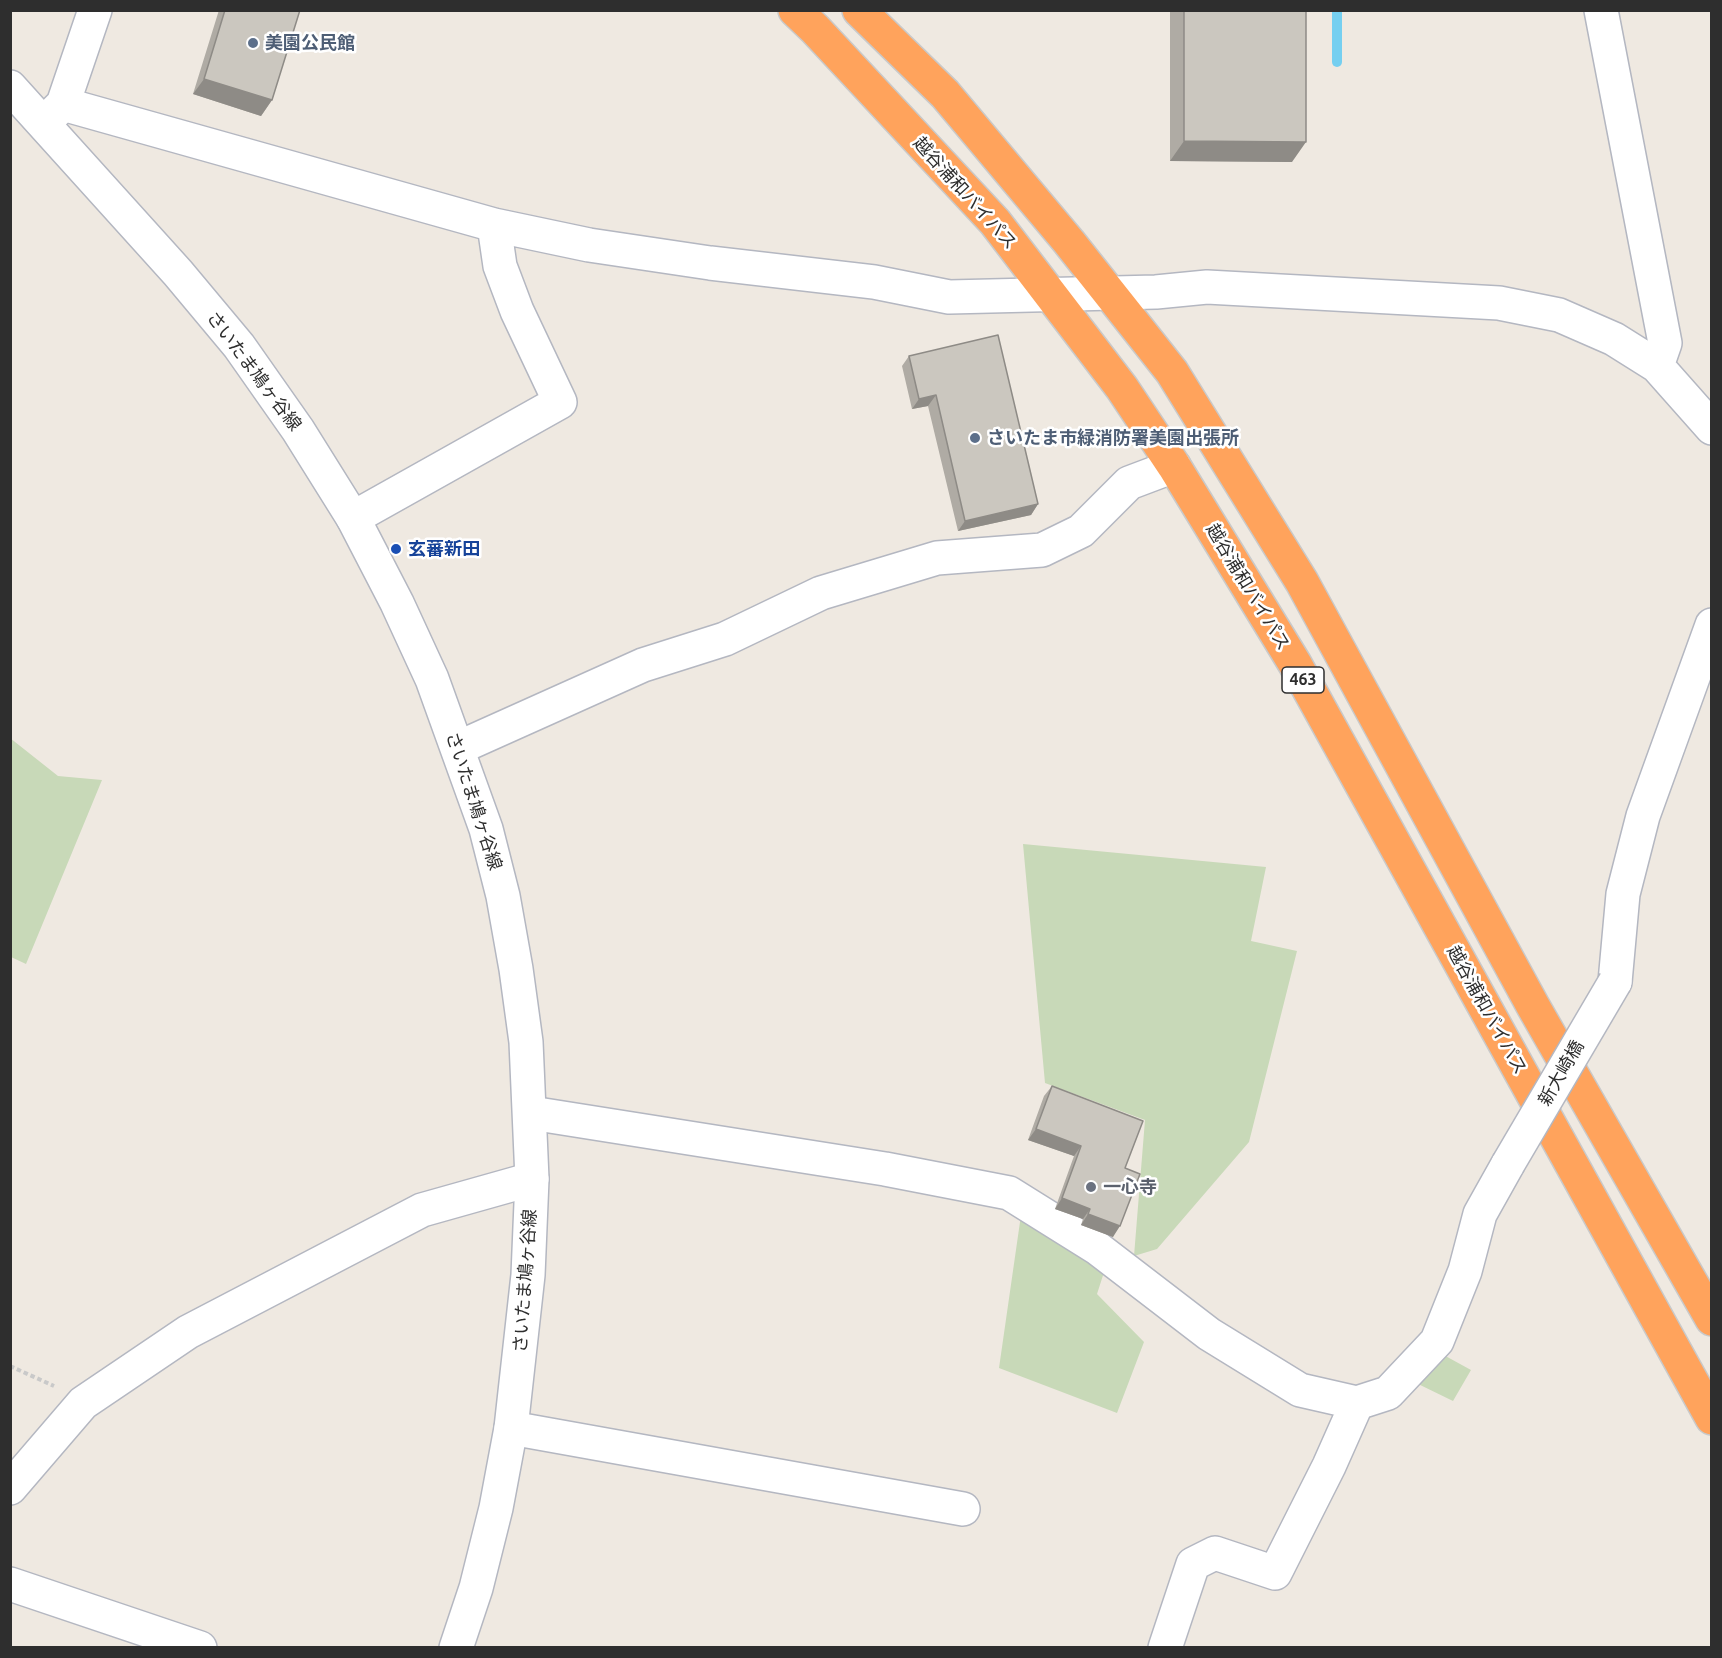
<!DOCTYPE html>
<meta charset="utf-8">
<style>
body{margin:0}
#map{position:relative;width:1722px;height:1658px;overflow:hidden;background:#efe9e1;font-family:Ubuntu,sans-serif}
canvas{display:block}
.frame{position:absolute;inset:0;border:12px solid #2e2e2e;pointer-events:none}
</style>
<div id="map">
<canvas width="1722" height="1658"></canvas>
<div class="frame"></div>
</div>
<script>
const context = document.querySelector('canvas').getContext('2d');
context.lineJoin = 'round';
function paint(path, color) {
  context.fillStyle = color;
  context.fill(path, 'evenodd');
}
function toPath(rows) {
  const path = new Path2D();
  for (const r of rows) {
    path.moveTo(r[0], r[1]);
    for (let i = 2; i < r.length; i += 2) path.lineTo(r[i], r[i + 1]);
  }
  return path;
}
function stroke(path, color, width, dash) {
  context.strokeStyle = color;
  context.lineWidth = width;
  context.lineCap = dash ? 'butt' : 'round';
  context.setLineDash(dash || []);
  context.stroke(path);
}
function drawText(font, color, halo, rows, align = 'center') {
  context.font = font + ' Ubuntu,"Noto Sans JP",sans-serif';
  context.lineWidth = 5;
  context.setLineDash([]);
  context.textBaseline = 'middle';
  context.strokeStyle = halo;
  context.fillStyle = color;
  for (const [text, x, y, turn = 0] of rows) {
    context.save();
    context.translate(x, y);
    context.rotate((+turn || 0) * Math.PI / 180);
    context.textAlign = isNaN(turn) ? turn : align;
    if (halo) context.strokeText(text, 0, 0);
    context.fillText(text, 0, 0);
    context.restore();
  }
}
const cemetery = toPath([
 [10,738,58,776,102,780,26,964,11,957],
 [1023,844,1266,867,1251,941,1297,951,1249,1142,1157,1249,1134,1256,1145,1120,1045,1083],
 [1021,1215,1106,1266,1097,1294,1144,1342,1117,1413,999,1368],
 [1440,1353,1471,1370,1453,1401,1414,1382]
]);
const stream = toPath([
 [1337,10,1337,62]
]);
const path = toPath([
 [10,1366,54,1386]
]);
const street = toPath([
 [1601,10,1665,343,1657,366],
 [63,104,494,225,589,245,710,263,874,282,949,297,1156,292,1207,287,1499,303,1559,315,1614,339,1657,366,1712,428],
 [47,120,63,104,95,10],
 [353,518,560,402,517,311,500,266,494,225],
 [458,748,643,665,725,639,821,593,937,558,1042,550,1081,531,1129,483,1174,466],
 [1615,982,1623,894,1643,816,1712,625],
 [531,1113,885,1169,1009,1193,1097,1248,1209,1334,1300,1390,1357,1403,1388,1393,1437,1341,1465,1271,1480,1214,1508,1164],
 [511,1428,963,1509],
 [10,1488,83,1403,188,1332,422,1210,532,1179],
 [10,1584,200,1648],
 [1165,1648,1193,1564,1215,1553,1275,1573,1329,1466,1357,1403]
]);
const secondary = toPath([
 [10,87,178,273,239,346,298,430,353,518,397,603,432,679,486,829,503,896,516,969,526,1042,532,1179,528,1275,511,1428,496,1508,476,1588,456,1648]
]);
const highway = toPath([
 [795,10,815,29,995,222,1122,388,1174,466,1295,664,1712,1418],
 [859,10,945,94,1069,242,1172,372,1302,582,1533,1006,1712,1319]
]);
const streetBridge = toPath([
 [1508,1164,1615,982]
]);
const wall = toPath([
 [219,10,300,10,272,100,261,116,193,94],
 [1170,10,1306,10,1292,162,1170,161],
 [909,356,1038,504,1031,515,958,531,928,406,912,409,902,366],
 [1052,1086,1125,1168,1113,1237,1081,1225,1083,1219,1055,1209,1074,1156,1028,1140,1044,1096]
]);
const shadedWall = toPath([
 [204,79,272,100,261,116,193,94],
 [1184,141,1306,142,1292,162,1170,161],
 [936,395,928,406,912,409,919,399],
 [1038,504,1031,515,958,531,965,521],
 [1036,1129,1081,1146,1074,1156,1028,1140],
 [1062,1198,1090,1209,1083,1219,1055,1209],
 [1088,1214,1120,1226,1113,1237,1081,1225]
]);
const building = toPath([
 [225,10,300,10,272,100,204,79,225,10],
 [1184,10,1306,10,1306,142,1184,141,1184,10],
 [998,335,1038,504,965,521,936,395,919,399,909,356,998,335],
 [1052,1086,1143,1121,1125,1168,1140,1174,1120,1226,1088,1214,1090,1209,1062,1198,1081,1146,1036,1129,1052,1086]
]);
const markers = [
 [253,43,6,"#5c6f8a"],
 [975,438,6,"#5c6f8a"],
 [396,549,6,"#1a4fb4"],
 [1091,1187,6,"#6b7280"]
];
const shields = [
 [1303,680,42]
];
const shieldNames = [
 ["463",1303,680]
];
const serviceNames = [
 ["美園公民館",265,43],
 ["さいたま市緑消防署美園出張所",987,438]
];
const streetNames = [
 ["越谷浦和バイパス",965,193,48],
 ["さいたま鳩ヶ谷線",254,371,53],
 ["越谷浦和バイパス",1248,587,59],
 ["さいたま鳩ヶ谷線",474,801,72],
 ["越谷浦和バイパス",1487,1010,61],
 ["新大崎橋",1561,1073,-60],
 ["さいたま鳩ヶ谷線",525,1281,-86]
];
const transitNames = [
 ["玄蕃新田",408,549]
];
const worshipNames = [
 ["一心寺",1103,1187]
];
paint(cemetery, '#c8d9b8');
stroke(stream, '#75cff0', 10);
stroke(street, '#b4b7c1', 36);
stroke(secondary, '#b4b7c1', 36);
stroke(highway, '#c9c9c9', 36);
stroke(path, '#c9c9c9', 4, [4.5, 3]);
stroke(street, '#fff', 33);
stroke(secondary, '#fff', 33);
stroke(highway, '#ffa35c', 33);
stroke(streetBridge, '#b4b7c1', 36, []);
stroke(streetBridge, '#fff', 33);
paint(wall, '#afaba4');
paint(shadedWall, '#8e8b86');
paint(building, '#cbc7bf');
stroke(building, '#8e8b86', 1.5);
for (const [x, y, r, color] of markers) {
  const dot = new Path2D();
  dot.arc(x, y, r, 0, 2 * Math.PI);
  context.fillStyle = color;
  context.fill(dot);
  stroke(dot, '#fff', 2);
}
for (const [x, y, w] of shields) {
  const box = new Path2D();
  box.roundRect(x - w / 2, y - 13, w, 26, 4.5);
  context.fillStyle = '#fff';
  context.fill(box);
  stroke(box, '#2e2e2e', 1.5);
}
drawText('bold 16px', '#2e2e2e', null, shieldNames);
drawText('bold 18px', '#4e5e75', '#fff', serviceNames, 'left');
drawText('18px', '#2e2e2e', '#fff', streetNames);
drawText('bold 18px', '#164399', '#fff', transitNames, 'left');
drawText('bold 18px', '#5b616d', '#fff', worshipNames, 'left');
</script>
